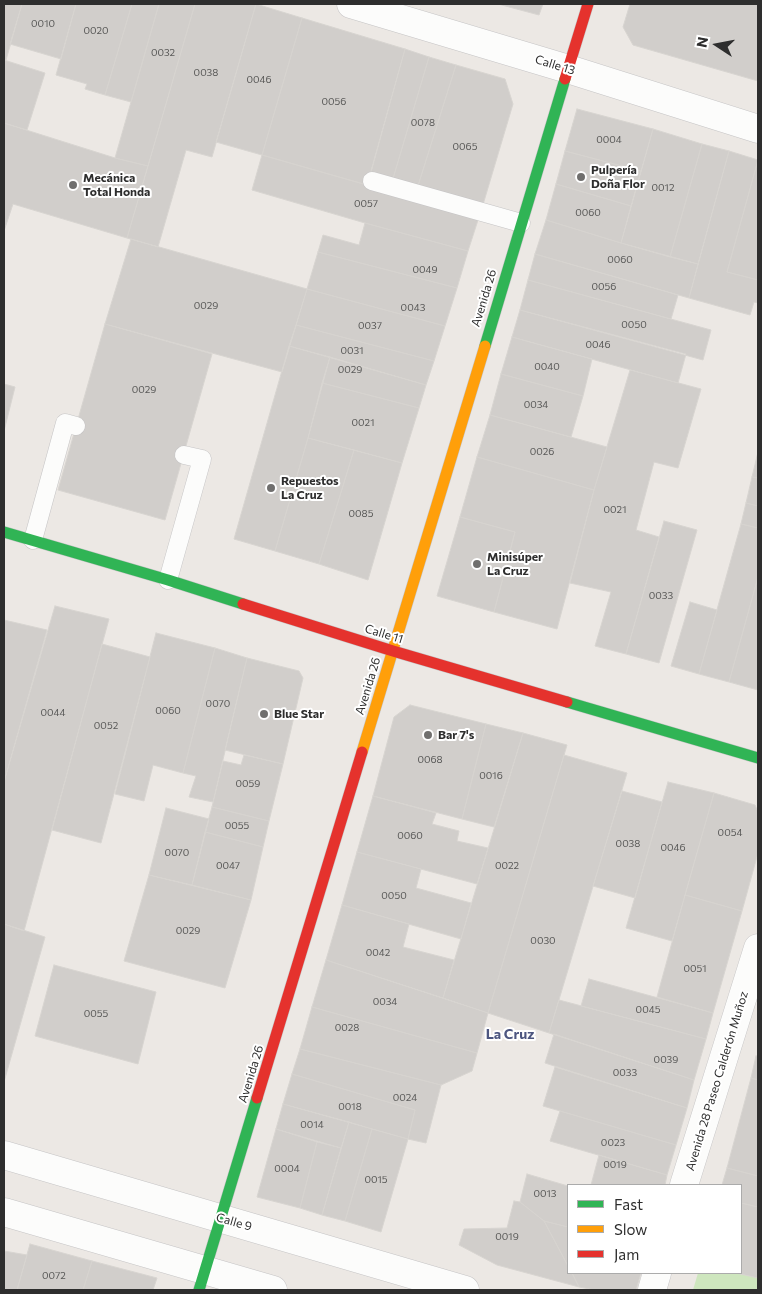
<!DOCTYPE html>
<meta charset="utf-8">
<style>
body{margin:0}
#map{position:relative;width:762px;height:1294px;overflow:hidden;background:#ece8e4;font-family:Commissioner,sans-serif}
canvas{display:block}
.frame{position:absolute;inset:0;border:5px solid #2e2e2e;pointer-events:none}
.legend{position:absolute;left:567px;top:1184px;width:175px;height:90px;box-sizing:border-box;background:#fff;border:1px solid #ababab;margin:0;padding:6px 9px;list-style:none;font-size:15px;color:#2e2e2e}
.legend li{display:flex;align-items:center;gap:10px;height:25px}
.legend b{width:25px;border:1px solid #ababab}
.north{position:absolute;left:692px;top:20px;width:50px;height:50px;-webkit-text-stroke:4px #fff;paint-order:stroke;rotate:281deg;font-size:14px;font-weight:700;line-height:20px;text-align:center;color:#2e2e2e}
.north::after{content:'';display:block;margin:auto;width:18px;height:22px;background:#2e2e2e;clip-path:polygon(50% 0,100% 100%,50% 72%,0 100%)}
</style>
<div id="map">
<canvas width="762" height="1294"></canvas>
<div class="frame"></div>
<ul class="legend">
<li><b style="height:6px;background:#30b455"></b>Fast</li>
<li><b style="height:6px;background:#ff9f0a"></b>Slow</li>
<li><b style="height:6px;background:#e5322d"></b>Jam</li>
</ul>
<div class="north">N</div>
</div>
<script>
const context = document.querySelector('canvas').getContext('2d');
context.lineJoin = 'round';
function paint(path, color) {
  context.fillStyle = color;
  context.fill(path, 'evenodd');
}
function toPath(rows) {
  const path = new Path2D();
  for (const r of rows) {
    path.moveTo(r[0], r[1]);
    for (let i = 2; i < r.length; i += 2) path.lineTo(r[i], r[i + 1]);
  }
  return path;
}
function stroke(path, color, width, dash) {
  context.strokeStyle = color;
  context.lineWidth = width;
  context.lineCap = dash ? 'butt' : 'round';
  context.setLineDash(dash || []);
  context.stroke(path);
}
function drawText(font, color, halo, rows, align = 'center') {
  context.font = font + ' Commissioner,sans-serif';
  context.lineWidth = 4;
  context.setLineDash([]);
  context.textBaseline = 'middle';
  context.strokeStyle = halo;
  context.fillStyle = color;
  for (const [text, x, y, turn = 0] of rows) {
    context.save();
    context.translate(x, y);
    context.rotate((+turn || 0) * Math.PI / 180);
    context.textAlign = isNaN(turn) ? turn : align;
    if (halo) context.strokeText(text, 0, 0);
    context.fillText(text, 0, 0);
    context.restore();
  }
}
const green = toPath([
 [698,1273,736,1273,758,1278,758,1290,693,1290]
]);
const building = toPath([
 [4,4,22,4,6,60,4,60,4,4],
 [22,4,76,4,61,59,10,44,22,4],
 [76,4,132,4,105,95,85,89,87,84,56,75,76,4],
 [132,4,159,4,131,102,105,95,132,4],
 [159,4,195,4,148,166,115,158,159,4],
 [195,4,256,4,212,157,186,150,158,247,127,238,195,4],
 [256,4,302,18,262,155,216,142,256,4],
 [498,4,543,4,539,15,498,4],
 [630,4,758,4,758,81,633,45,623,27,630,4],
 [302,18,405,49,367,185,262,155,302,18],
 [405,49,429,57,392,182,370,176,405,49],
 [429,57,456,65,417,189,392,182,429,57],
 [4,60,45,73,27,130,4,123,4,60],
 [456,65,505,79,513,104,482,208,417,189,456,65],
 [577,109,653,129,641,171,565,151,577,109],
 [4,123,115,158,148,166,127,238,13,204,4,231,4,123],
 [653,129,702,144,670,257,621,243,653,129],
 [702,144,729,151,698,264,670,257,702,144],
 [565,151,641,171,631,206,556,184,565,151],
 [729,151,758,160,727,272,758,280,758,303,754,302,750,315,689,298,729,151],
 [262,155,479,217,468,251,365,223,252,190,262,155],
 [758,160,758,280,727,272,758,160],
 [556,184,631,206,621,243,546,220,556,184],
 [546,220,621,243,698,264,689,298,535,254,546,220],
 [365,223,468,251,457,288,318,252,323,235,359,245,365,223],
 [131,239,307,289,282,372,105,324,131,239],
 [318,252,457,288,445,326,307,289,318,252],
 [535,254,678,295,671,319,528,280,535,254],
 [528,280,711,330,703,360,520,310,528,280],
 [307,289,445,326,434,361,296,325,307,289],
 [520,310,686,354,678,383,512,337,520,310],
 [105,324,212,354,165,520,58,490,105,324],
 [296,325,434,361,426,385,289,346,296,325],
 [512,337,592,359,583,396,501,374,512,337],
 [289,346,330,357,308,438,275,551,234,539,289,346],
 [330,357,426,385,419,408,322,383,330,357],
 [630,370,701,389,678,468,654,462,636,530,659,537,626,654,595,646,611,592,570,583,594,490,630,370],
 [501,374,583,396,571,437,490,415,501,374],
 [322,383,419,408,402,463,308,438,322,383],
 [4,384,15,387,4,431,4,384],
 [490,415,607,447,594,490,477,457,490,415],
 [308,438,354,450,319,564,275,551,308,438],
 [354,450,402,463,368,580,319,564,354,450],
 [758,452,758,478,752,477,758,452],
 [477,457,594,490,557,629,494,612,515,532,460,517,477,457],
 [752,477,758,478,758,506,746,503,752,477],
 [746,503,758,506,758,528,741,524,746,503],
 [460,517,515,532,494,612,437,596,460,517],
 [664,521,697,530,659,663,626,654,664,521],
 [741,524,758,528,758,577,729,682,699,674,741,524],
 [758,577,758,690,729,682,758,577],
 [690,602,717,610,699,674,671,666,690,602],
 [55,606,109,619,24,931,4,924,4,782,55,606],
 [4,620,47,630,4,782,4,620],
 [156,633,215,648,183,773,153,765,144,801,115,794,156,633],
 [102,644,150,657,101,843,52,830,102,644],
 [215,648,247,658,213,802,189,797,196,776,183,773,215,648],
 [247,658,299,671,303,678,283,764,225,750,247,658],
 [410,705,486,724,462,819,373,796,394,717,410,705],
 [486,724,523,733,494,827,462,819,486,724],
 [523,733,567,745,488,1013,443,998,523,733],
 [244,755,283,764,269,821,212,807,223,761,241,765,244,755],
 [564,755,627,773,549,1033,488,1013,564,755],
 [668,782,714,793,672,941,626,928,668,782],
 [622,791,662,802,635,898,593,886,622,791],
 [714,793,755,805,758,812,758,853,742,911,685,895,714,793],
 [373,796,436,813,432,824,459,831,457,841,488,848,477,884,357,852,373,796],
 [212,807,269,821,263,847,205,832,212,807],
 [166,808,209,819,192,885,149,875,166,808],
 [205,832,263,847,251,900,192,885,205,832],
 [357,852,421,869,416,888,471,903,461,939,342,905,357,852],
 [149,875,251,900,225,988,124,961,149,875],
 [685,895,742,911,713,1013,657,997,685,895],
 [342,905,409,924,403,947,454,960,443,998,326,960,342,905],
 [4,924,45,937,4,1082,4,924],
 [326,960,488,1013,477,1053,312,1007,326,960],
 [54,965,156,992,138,1064,35,1036,54,965],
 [589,979,713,1013,706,1039,581,1006,589,979],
 [559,1000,706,1039,694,1080,549,1033,559,1000],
 [312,1007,477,1053,472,1071,441,1085,300,1049,312,1007],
 [554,1034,694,1080,687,1108,545,1063,554,1034],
 [300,1049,441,1085,426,1143,408,1139,415,1110,292,1074,300,1049],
 [756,1056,758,1056,758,1080,751,1078,756,1056],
 [555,1067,687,1108,676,1145,543,1106,555,1067],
 [292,1074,415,1110,408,1139,283,1104,292,1074],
 [751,1078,758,1080,758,1176,727,1168,751,1078],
 [283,1104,349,1122,341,1148,276,1129,283,1104],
 [560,1111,676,1145,667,1175,550,1141,560,1111],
 [349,1122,372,1129,345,1221,322,1215,349,1122],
 [276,1129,317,1142,300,1208,257,1197,276,1129],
 [372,1129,408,1139,381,1232,345,1221,372,1129],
 [317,1142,341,1148,322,1215,300,1208,317,1142],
 [599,1155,667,1175,665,1185,591,1185,599,1155],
 [727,1168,758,1176,758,1207,741,1203,741,1185,722,1185,727,1168],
 [527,1174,568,1186,568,1227,544,1221,520,1202,527,1174],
 [514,1201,520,1202,544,1221,568,1266,568,1273,572,1273,579,1287,497,1265,459,1245,464,1229,507,1228,514,1201],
 [741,1203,758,1207,758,1278,736,1273,741,1273,741,1203],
 [544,1221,568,1227,568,1266,544,1221],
 [30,1244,92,1261,83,1290,17,1290,30,1244],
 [4,1251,27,1255,17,1290,4,1290,4,1251],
 [92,1261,157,1278,153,1290,83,1290,92,1261],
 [572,1273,641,1273,636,1290,595,1290,579,1287,572,1273]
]);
const lane = toPath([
 [372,181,521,223],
 [33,540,65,423,76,426],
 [168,580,202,459,184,455]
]);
const street = toPath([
 [351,4,568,69,758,129],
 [4,1155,465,1290],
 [684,1185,758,948],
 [4,1212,273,1290],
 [652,1290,657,1273]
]);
const fast = toPath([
 [485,346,565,79],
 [4,532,168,580,243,604],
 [567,702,758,758],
 [199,1290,257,1098]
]);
const slow = toPath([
 [362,752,485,346]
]);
const jam = toPath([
 [565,79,588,4],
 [243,604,393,651,567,702],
 [257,1098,362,752]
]);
const markers = [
 [581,177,5,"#706f6e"],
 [73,185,5,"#706f6e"],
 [271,488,5,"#706f6e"],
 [477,564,5,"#706f6e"],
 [264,714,5,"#706f6e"],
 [428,735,5,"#706f6e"]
];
const numberNames = [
 ["0010",43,24],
 ["0020",96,31],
 ["0032",163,53],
 ["0038",206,73],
 ["0046",259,80],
 ["0056",334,102],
 ["0078",423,123],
 ["0004",609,140],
 ["0065",465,147],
 ["0012",663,188],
 ["0057",366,204],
 ["0060",588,213],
 ["0060",620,260],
 ["0049",425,270],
 ["0056",604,287],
 ["0029",206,306],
 ["0043",413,308],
 ["0050",634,325],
 ["0037",370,326],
 ["0046",598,345],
 ["0031",352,351],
 ["0040",547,367],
 ["0029",350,370],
 ["0029",144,390],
 ["0034",536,405],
 ["0021",363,423],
 ["0026",542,452],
 ["0021",615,510],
 ["0085",361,514],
 ["0033",661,596],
 ["0070",218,704],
 ["0060",168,711],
 ["0044",53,713],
 ["0052",106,726],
 ["0068",430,760],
 ["0016",491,776],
 ["0059",248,784],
 ["0055",237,826],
 ["0054",730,833],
 ["0060",410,836],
 ["0038",628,844],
 ["0046",673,848],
 ["0070",177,853],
 ["0047",228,866],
 ["0022",507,866],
 ["0050",394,896],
 ["0029",188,931],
 ["0030",543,941],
 ["0042",378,953],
 ["0051",695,969],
 ["0034",385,1002],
 ["0045",648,1010],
 ["0055",96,1014],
 ["0028",347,1028],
 ["0039",666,1060],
 ["0033",625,1073],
 ["0024",405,1098],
 ["0018",350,1107],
 ["0014",312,1125],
 ["0023",613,1143],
 ["0019",615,1165],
 ["0004",287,1169],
 ["0015",376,1180],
 ["0013",545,1194],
 ["0019",507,1237],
 ["0072",54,1276]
];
const streetNames = [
 ["Calle 13",555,65,17],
 ["Avenida 26",484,298,-73],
 ["Calle 11",384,634,17],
 ["Avenida 26",368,686,-73],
 ["Avenida 26",251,1074,-73],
 ["Avenida 28 Paseo Calderón Muñoz",717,1081,-73],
 ["Calle 9",234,1222,16]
];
const poiNames = [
 ["Pulpería",591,170],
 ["Doña Flor",591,184],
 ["Mecánica",83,178],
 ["Total Honda",83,192],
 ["Repuestos",281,481],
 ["La Cruz",281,495],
 ["Minisúper",487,557],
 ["La Cruz",487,571],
 ["Blue Star",274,714],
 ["Bar 7's",438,735]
];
const neighbourhoodNames = [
 ["La Cruz",510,1034]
];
paint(green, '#cee6be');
paint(building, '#d1cecb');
stroke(building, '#d7d4d0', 1);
stroke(lane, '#c5c4c5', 19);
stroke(street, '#c5c4c5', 29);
stroke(fast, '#c5c4c5', 12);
stroke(slow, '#c5c4c5', 12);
stroke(jam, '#c5c4c5', 12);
stroke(lane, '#fcfcfb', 18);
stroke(street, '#fcfcfb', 28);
stroke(fast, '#30b455', 11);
stroke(slow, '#ff9f0a', 11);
stroke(jam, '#e5322d', 11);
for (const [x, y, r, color] of markers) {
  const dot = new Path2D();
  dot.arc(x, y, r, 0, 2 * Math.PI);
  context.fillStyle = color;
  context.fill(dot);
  stroke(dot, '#fff', 2);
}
drawText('10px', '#585857', null, numberNames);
drawText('12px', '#2e2e2e', '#fff', streetNames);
drawText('bold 12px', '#2e2e2e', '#fff', poiNames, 'left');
drawText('bold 14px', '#4d5680', '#fff', neighbourhoodNames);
</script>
